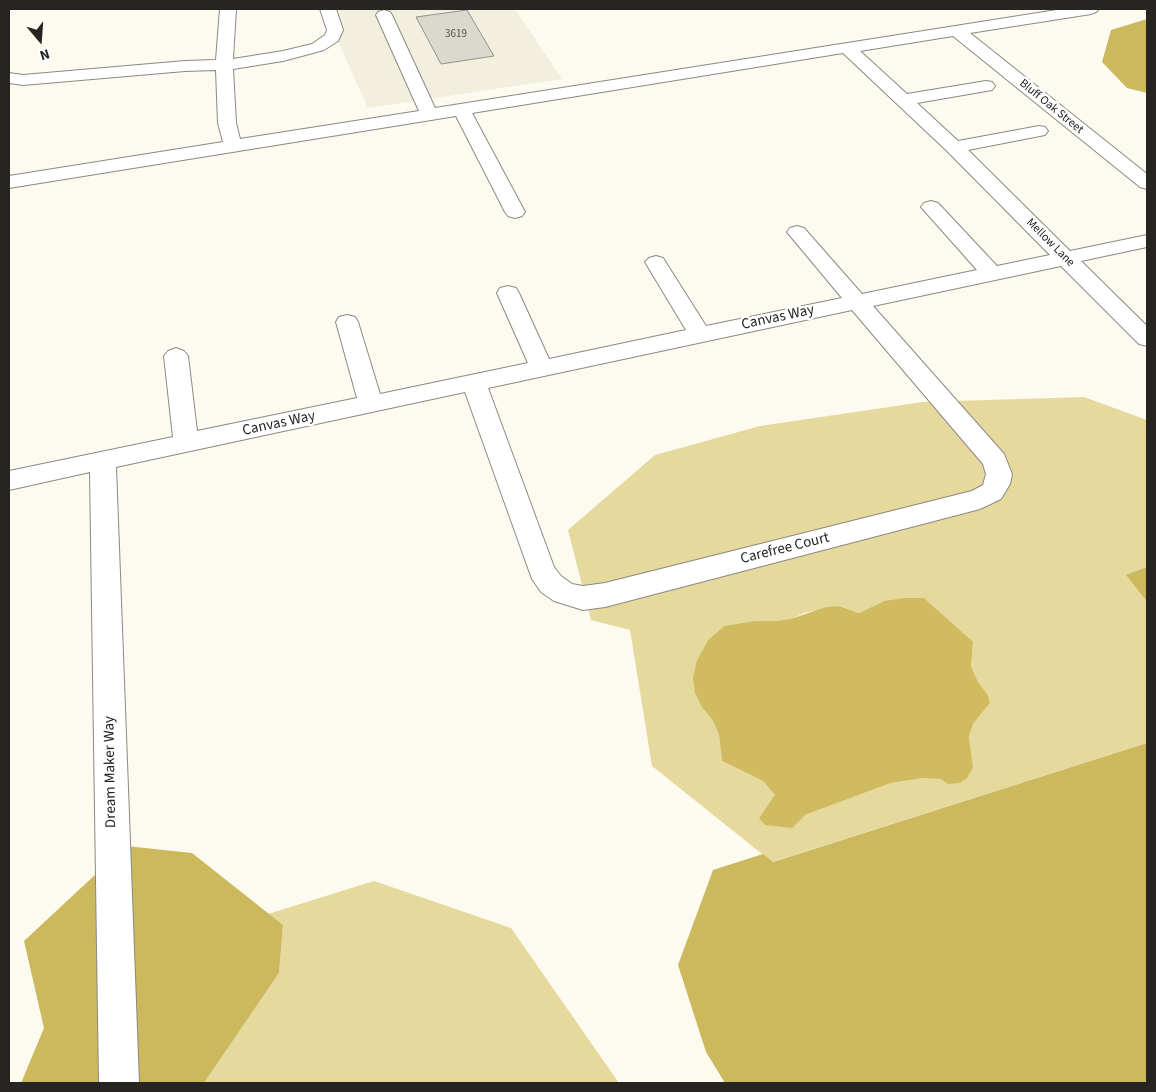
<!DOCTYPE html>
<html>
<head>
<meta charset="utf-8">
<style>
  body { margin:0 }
  #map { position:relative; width:1156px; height:1092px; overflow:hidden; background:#fdfbf0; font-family:"Source Sans 3",sans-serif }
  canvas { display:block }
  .frame { position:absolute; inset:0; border:10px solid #262522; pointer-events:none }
  .north { position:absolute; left:15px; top:15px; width:50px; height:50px; -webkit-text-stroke:4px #fff; paint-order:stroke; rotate:162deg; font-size:14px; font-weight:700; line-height:20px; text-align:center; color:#262522 }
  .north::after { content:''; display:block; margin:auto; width:18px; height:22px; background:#262522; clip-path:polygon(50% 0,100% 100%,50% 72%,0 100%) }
</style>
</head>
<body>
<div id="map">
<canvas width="1156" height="1092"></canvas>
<div class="frame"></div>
<div class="north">N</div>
</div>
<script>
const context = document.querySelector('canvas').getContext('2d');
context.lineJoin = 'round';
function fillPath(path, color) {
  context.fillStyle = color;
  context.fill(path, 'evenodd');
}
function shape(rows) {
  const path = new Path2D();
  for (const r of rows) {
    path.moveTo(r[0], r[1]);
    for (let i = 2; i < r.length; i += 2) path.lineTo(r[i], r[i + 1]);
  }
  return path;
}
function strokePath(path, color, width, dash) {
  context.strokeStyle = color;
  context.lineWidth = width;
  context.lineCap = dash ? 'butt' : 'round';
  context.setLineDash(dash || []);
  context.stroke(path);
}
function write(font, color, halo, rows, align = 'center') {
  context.font = font + ' "Source Sans 3",sans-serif';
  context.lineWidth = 5;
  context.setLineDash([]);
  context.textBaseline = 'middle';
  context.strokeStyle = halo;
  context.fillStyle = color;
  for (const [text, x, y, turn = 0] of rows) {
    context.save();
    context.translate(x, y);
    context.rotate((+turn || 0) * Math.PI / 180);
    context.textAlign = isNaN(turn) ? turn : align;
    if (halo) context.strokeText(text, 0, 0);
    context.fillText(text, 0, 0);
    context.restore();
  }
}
const built = shape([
  [329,9,515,9,562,79,368,108,339,44]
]);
const green = shape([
  [1084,397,1147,420,1147,567,1127,576,1147,602,1147,743,772,862,652,766,630,630,591,620,568,530,655,455,760,426,923,402],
  [884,601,973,642,971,666,978,682,988,695,990,703,973,724,969,737,973,767,948,784,940,779,923,778,891,783,805,815,759,818,776,796,763,781,722,761,719,735,712,719,697,660,708,640,724,626,754,621,774,621,792,619,804,613,839,606,859,613],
  [374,881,511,928,619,1083,204,1083,279,973,283,925,268,914]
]);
const forest = shape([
  [1147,19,1147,93,1127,88,1102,62,1111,30],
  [1147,567,1147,602,1126,575],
  [1147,743,1147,1083,725,1083,706,1052,678,965,713,870,763,854,773,862],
  [126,846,192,853,283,925,279,973,204,1083,21,1083,44,1028,24,941]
]);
const water = shape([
  [905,598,924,598,973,642,971,666,978,682,988,695,990,703,973,724,969,737,973,767,967,778,960,783,948,784,940,779,923,778,891,783,805,815,792,828,765,825,759,818,775,795,763,781,722,761,719,735,712,719,702,707,695,693,693,678,697,660,708,640,724,626,754,621,774,621,791,619,826,607,839,606,859,613,884,601]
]);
const building = shape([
  [467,10,494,56,441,64,416,17,467,10]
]);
const minor = shape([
  [220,9,236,9,233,59,283,51,312,44,325,35,327,30,320,9,336,9,343,30,338,41,324,50,283,61,233,69,236,123,240,139,419,111,376,15,378,12,384,10,390,12,392,15,435,108,1063,9,1099,9,1096,12,1091,14,970,33,1147,174,1147,189,1140,187,953,36,860,51,907,94,986,81,992,82,995,86,992,90,917,103,958,141,1039,126,1045,127,1048,131,1045,135,968,150,1070,251,1147,235,1147,247,1081,261,1147,326,1147,346,1139,344,1061,266,873,306,1004,454,1012,474,1010,484,1001,499,980,509,605,607,583,610,554,601,541,592,532,579,465,392,116,467,139,1083,99,1083,90,472,9,490,9,471,173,437,164,356,168,351,176,348,184,351,188,356,197,431,357,398,336,322,339,317,347,315,355,317,358,322,380,394,528,363,497,293,500,288,508,286,516,288,519,293,549,359,686,330,645,262,649,258,656,256,663,258,706,326,842,298,787,232,790,228,797,226,804,228,862,294,977,270,921,207,924,203,931,201,938,203,997,266,1050,255,947,151,843,53,472,113,525,212,522,216,515,218,508,216,505,212,456,116,9,188,9,176,223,142,218,123,216,70,185,71,23,85,9,83,9,73,23,75,185,61,216,60,220,9],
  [852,310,983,464,986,474,983,485,972,491,605,583,583,586,572,584,561,576,554,567,488,388,852,310]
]);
const farNumbernames = [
  ["3619",456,35]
];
const farStreetnames = [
  ["Bluff Oak Street",1051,107,39],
  ["Mellow Lane",1050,243,45]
];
const streetNames = [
  ["Canvas Way",778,318,-12],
  ["Canvas Way",279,424,-12],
  ["Carefree Court",785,549,-14],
  ["Dream Maker Way",111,772,-91]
];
fillPath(built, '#f3efde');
fillPath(green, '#e6d99e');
fillPath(forest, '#ccb85d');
fillPath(water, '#d0bb61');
fillPath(building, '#dbd9cf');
strokePath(building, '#949289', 1);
strokePath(minor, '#8b8980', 2);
fillPath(minor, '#fff');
write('11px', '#53524d', null, farNumbernames);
write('12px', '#262522', '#fff', farStreetnames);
write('15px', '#262522', '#fff', streetNames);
</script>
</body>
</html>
